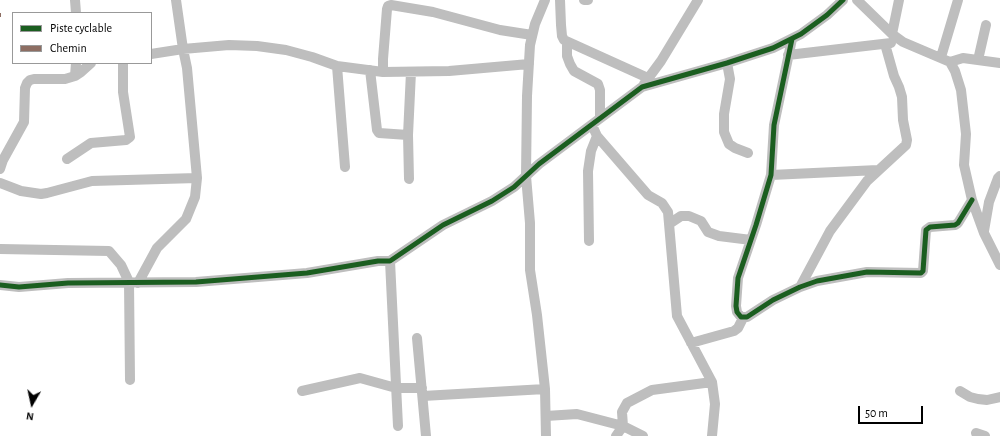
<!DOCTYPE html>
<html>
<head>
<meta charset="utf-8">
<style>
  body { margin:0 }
  #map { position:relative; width:1000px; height:436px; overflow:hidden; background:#fff; font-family:"Alegreya Sans",sans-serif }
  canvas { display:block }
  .legend { position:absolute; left:12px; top:12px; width:140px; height:52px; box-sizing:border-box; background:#fff; border:1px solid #999; margin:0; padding:5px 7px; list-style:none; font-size:12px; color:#000 }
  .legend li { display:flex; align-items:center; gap:8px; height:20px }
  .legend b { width:20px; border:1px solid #999 }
  .north { position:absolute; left:12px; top:384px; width:40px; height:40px; -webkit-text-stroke:3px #fff; paint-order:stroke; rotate:189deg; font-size:11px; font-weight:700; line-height:16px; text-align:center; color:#000 }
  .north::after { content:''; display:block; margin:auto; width:14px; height:18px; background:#000; clip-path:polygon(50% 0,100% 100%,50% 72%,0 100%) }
  .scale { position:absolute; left:858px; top:406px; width:65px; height:18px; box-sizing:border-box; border:2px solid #000; border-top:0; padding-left:5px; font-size:12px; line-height:14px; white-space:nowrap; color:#000; -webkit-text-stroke:3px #fff; paint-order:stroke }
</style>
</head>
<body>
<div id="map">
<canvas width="1000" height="436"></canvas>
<ul class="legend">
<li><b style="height:5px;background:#1b5e20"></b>Piste cyclable</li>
<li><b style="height:5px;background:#8d6e63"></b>Chemin</li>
</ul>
<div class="north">N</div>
<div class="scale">50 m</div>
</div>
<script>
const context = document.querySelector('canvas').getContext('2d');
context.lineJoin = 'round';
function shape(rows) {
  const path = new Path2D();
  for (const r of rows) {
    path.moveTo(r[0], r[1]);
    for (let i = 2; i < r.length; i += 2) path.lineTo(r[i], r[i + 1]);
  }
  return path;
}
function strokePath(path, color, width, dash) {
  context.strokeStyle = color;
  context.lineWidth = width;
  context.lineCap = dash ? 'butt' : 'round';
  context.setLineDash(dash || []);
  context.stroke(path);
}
const minor = shape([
  [75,0,76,13],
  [545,0,535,24,530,45,527,96,526,176,530,223,530,270,537,315,545,389,546,436],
  [560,0,561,25,562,36,564,40,648,78],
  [584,0,588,0],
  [857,0,892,34,903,42,950,62,955,71,961,90,966,134,964,165,972,200,984,233,1000,265],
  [892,34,899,0],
  [792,39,774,125,771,175,756,225,738,278,736,306,737,312,741,317,747,317,773,300,800,287,817,281,867,272,921,273,923,271,926,230,930,227,955,225,958,223,972,200],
  [567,42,567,56,570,64,574,71,598,84,600,90,600,118],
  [151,54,183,49,229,45,257,46,286,50,312,57,337,66,383,72,449,71,529,64],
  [788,55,891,43],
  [941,57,958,0],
  [978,60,986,25],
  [950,62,963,58,1000,63],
  [727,63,730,79,724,114,724,132,729,144,735,148,748,153],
  [337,66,345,167],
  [370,70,377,130,379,133,408,135],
  [383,72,383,59,387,9,388,6,391,5,433,12,500,30,532,35],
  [75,76,76,63],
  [644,84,661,61,698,0],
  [592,125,597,136,648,195,662,203,668,212,677,316,712,382,715,404,712,436],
  [67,159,91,143,126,140,130,137,123,92,123,63],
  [0,169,3,160,24,122,25,88,27,83,30,80,34,79,65,79,75,76,81,72,91,63],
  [771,175,878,170],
  [409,179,408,135,411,72],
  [0,183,21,191,41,194,47,193,92,181,197,178],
  [669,224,681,216,689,216,701,221,708,232,719,236,751,240],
  [984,231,989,202,998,178,1000,176],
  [589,241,588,171,591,151,597,136],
  [0,249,109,251,121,265,129,282,130,380],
  [390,261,398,426],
  [138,283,157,248,186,219,195,197,197,178,187,68,183,49,176,0],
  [0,285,19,287,68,283,196,282,307,273,378,261,390,261,443,225,492,201,514,187,539,164,642,87,727,63,773,48,801,34,827,15,843,0],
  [800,287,830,231,867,181,906,145,907,140,903,120,902,97,899,87,894,76,885,44],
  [417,338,426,436],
  [691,343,734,331,738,328,743,318],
  [302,391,360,378,396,388,422,388],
  [960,391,970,397,978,399,987,400,1000,397],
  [423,396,545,389],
  [546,416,577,414,623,426,643,436],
  [976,433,985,436],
  [616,436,623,426,622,412,627,403,652,390,712,382]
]);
const quiet = shape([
  [0,15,1,15]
]);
const cycleway = shape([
  [792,39,774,125,771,175,756,225,738,278,736,306,737,312,741,317,747,317,773,300,800,287,817,281,867,272,921,273,923,271,926,230,930,227,955,225,958,223,972,200],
  [0,285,19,287,68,283,196,282,307,273,378,261,390,261,443,225,492,201,514,187,539,164,642,87,727,63,773,48,801,34,827,15,843,0]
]);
strokePath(minor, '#bebebe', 10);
strokePath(quiet, '#8d6e63', 4, [8, 4]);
strokePath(cycleway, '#1b5e20', 5);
</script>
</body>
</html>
